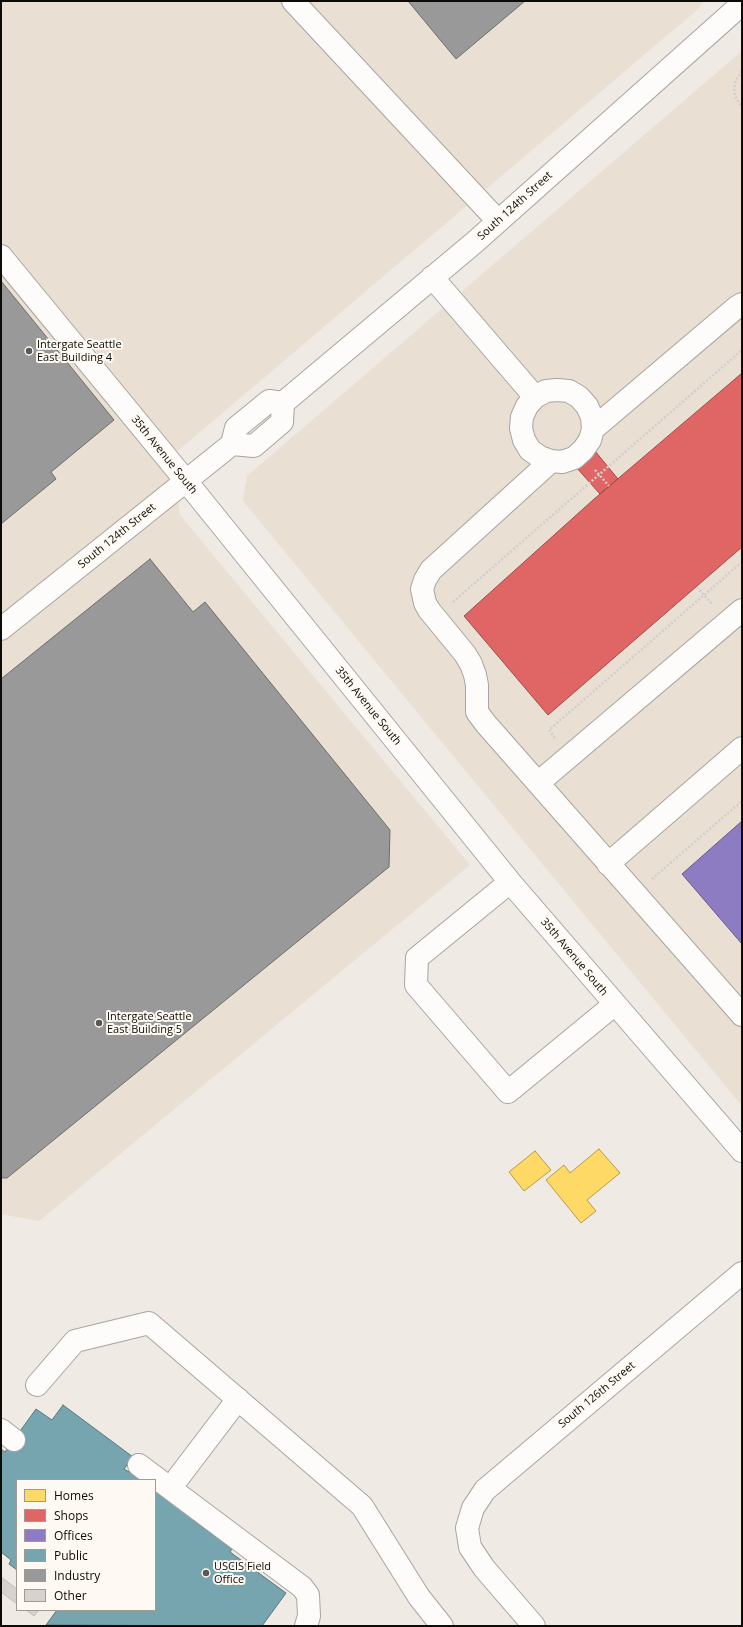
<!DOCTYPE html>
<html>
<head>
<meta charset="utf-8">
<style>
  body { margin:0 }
  #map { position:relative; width:743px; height:1627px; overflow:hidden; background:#efeae4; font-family:"Open Sans",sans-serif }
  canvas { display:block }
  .frame { position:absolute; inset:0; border:2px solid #0d0b07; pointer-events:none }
  .legend { position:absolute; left:16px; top:1479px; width:140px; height:132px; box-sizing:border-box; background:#fef9f2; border:1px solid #9e9a94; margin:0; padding:5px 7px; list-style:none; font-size:12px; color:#0d0b07 }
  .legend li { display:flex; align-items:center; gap:8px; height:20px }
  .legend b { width:20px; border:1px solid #9e9a94 }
</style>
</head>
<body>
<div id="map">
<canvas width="743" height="1627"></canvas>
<div class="frame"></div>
<ul class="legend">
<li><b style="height:11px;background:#ffd966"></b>Homes</li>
<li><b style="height:11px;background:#e06666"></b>Shops</li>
<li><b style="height:11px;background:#8e7cc3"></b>Offices</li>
<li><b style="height:11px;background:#76a5af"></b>Public</li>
<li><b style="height:11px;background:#999"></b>Industry</li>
<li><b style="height:11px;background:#d7d2ce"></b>Other</li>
</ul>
</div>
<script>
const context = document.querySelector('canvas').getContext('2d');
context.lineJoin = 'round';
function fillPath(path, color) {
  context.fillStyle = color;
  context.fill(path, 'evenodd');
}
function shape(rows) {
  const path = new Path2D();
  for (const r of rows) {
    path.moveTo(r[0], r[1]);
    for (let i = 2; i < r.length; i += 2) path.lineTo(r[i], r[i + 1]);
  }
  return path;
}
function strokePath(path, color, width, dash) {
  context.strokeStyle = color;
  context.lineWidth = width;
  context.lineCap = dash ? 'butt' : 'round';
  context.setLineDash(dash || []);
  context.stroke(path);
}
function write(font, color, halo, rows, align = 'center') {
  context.font = font + ' "Open Sans",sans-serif';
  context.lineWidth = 4;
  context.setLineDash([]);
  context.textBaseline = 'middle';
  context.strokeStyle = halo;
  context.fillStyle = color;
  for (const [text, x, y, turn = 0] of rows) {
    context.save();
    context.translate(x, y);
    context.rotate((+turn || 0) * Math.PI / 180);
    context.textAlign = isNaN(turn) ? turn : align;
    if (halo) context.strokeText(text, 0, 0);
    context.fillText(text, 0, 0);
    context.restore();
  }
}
const built = shape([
  [1,1,704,1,697,10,173,455,180,515,470,865,39,1221,1,1214],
  [742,51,742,1106,243,501,247,476]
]);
const homes = shape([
  [599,1149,620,1173,587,1200,596,1211,581,1223,546,1180,564,1165,570,1173,599,1149],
  [535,1151,551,1170,524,1191,509,1172,535,1151]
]);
const shops = shape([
  [742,373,742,547,548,715,464,616,593,500,742,373],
  [595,451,618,479,600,494,576,467,595,451]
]);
const offices = shape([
  [742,821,742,944,682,874,742,821]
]);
const public = shape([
  [63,1405,133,1457,124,1469,143,1480,17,1480,17,1570,9,1564,11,1560,1,1552,1,1449,5,1452,36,1409,52,1420,63,1405],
  [155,1489,194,1518,193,1520,232,1549,230,1552,286,1593,262,1626,46,1625,57,1610,155,1610,155,1489]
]);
const industry = shape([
  [408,1,525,1,456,59,408,1],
  [1,281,114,420,51,472,56,479,1,524,1,281],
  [150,559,193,612,205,602,390,830,389,867,7,1178,1,1178,1,679,150,559]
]);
const building = shape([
  [1,1577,17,1589,17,1604,1,1592,1,1577],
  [26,1610,39,1610,34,1616,26,1610]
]);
const path = shape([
  [742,71,736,80,734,88,735,96,742,108],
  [595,470,609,486],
  [697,587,712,604],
  [453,602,742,350],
  [555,738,549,730,742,562],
  [652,879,742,801]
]);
const minor = shape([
  [293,1,498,221],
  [1,256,186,481,510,882,742,1151],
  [432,277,535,397,546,391,557,390,569,391,579,397,587,406,592,417,593,429,590,440,583,450,574,458,562,462,551,461,540,457,530,450,524,440,521,428,522,417,527,406,535,397],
  [593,429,737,307,742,304],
  [232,444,254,446,282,422,283,403],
  [551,461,431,570,425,580,422,589,425,603,429,610,465,654,471,664,475,675,477,685,477,712,486,724,742,1015],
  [1,629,232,444,236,428,269,401,283,403,475,242,742,4],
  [538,783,742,610],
  [608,864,742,748],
  [510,882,417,958,416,985,508,1092,615,1004],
  [37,1385,75,1341,149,1323,362,1506,419,1597,442,1626],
  [1,1430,14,1440],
  [139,1465,302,1587,308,1595,309,1616,306,1626],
  [178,1478,238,1399],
  [534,1626,484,1568,470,1547,467,1528,473,1508,485,1490,742,1273]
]);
const markers = [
  [29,351,4,"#5c5954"],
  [99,1023,4,"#5c5954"],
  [206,1573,4,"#5c5954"]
];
const streetNames = [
  ["South 124th Street",515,206,-42],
  ["35th Avenue South",164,455,51],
  ["South 124th Street",117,536,-39],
  ["35th Avenue South",368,706,51],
  ["35th Avenue South",574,957,50],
  ["South 126th Street",597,1395,-40]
];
const poiNames = [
  ["Intergate Seattle",37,345],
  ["East Building 4",37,358],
  ["Intergate Seattle",107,1017],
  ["East Building 5",107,1030],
  ["USCIS Field",214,1567],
  ["Office",214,1580]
];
fillPath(built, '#e9dfd3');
fillPath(homes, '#ffd966');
strokePath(homes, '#b69b4a', 1);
fillPath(shops, '#e06666');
strokePath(shops, '#a14b4a', 1);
fillPath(offices, '#8e7cc3');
strokePath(offices, '#675a8b', 1);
fillPath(public, '#76a5af');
strokePath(public, '#56777d', 1);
fillPath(industry, '#999');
strokePath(industry, '#6f6e6d', 1);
fillPath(building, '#d7d2ce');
strokePath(building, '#c2bdb9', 1);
strokePath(minor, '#a8a49f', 24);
strokePath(path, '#d0cfcd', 2.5, [2, 2]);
strokePath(minor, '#fdfcfb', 22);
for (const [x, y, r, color] of markers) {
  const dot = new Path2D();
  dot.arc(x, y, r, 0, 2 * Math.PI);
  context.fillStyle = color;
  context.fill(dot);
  strokePath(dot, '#fef9f2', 1.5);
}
write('11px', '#0d0b07', '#fef9f2', streetNames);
write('11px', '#0d0b07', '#fef9f2', poiNames, 'left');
</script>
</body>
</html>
